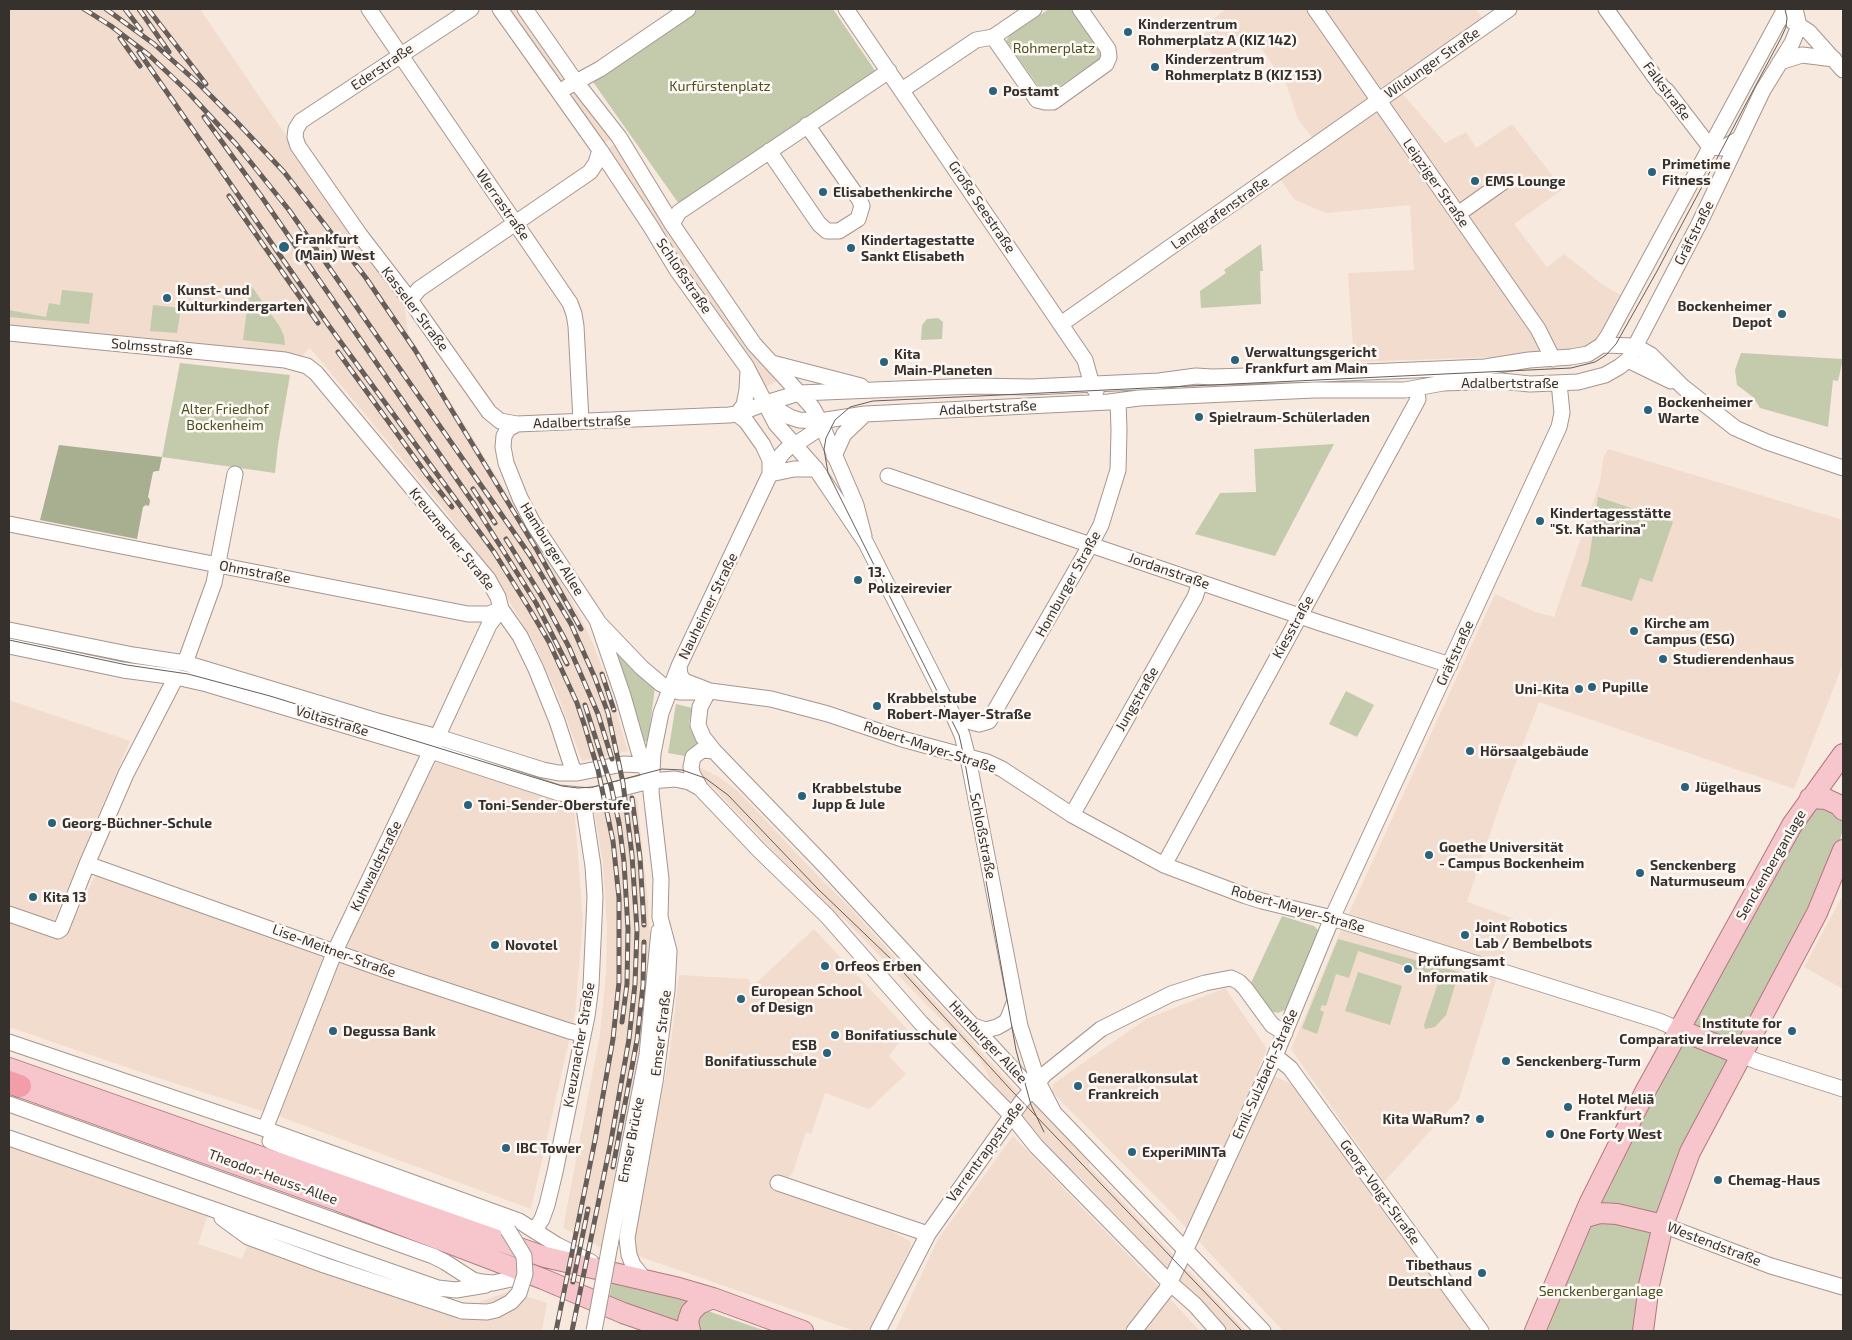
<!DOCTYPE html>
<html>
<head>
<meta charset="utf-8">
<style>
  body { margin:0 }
  #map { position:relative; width:1852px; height:1340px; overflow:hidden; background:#f8e9df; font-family:"Exo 2",sans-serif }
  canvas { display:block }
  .frame { position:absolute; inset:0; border:10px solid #37312d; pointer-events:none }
</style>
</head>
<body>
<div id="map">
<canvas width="1852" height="1340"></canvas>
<div class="frame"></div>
</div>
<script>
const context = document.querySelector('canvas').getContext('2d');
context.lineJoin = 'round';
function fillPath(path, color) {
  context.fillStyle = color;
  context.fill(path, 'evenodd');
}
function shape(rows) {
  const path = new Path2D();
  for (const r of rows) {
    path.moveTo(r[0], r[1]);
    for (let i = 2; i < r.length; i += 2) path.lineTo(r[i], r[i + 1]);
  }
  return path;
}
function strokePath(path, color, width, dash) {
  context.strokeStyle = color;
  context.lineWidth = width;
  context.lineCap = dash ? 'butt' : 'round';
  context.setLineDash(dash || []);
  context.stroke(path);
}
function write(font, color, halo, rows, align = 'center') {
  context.font = font + ' "Exo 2",sans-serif';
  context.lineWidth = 5;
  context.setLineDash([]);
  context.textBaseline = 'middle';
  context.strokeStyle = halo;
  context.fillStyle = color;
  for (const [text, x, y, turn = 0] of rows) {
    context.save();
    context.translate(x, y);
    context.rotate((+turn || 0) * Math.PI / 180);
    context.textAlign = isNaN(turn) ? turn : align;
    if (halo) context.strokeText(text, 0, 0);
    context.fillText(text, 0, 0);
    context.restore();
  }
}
const built = shape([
  [9,9,200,9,310,171,404,302,408,333,565,587,591,639,607,681,628,751,582,761,557,693,532,639,506,596,447,513,310,348,296,362,9,333],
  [509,9,521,9,571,80,562,84],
  [1226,9,1476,9,1483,19,1401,92,1445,143,1466,132,1476,148,1512,124,1563,189,1514,224,1547,267,1564,254,1603,285,1624,297,1601,341,1584,351,1522,356,1354,362,1348,273,1414,270,1410,205,1326,213,1295,200,1277,175,1318,145,1298,119,1287,86,1255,39,1218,64,1202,39,1211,21],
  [577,88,613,138,604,143,573,100,572,97],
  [618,142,781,379,766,387,678,262,608,149],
  [1608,449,1843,520,1843,664,1794,789,1539,702,1499,807,1467,902,1515,919,1459,1099,1384,1182,1291,1049,1337,939,1495,594,1535,612,1554,617,1600,482,1603,459],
  [9,700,130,741,54,920,71,925,95,876,333,952,438,759,574,805,583,921,575,1014,531,1209,281,1117,152,1076,9,1027],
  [697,766,717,776,738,791,819,877,850,908,1027,1102,1037,1105,1089,1158,1089,1166,1246,1331,1228,1331,1076,1173,1069,1170,991,1081,980,1060,844,919,831,912,714,788,703,781],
  [637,798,648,902,650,940,648,984,644,1027,632,1099,602,1248,563,1228,600,1034,606,974,607,927,603,864,594,811],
  [1843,895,1843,989,1804,967],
  [814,929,908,1030,889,1056,906,1074,869,1109,825,1093,811,1134,806,1132,793,1172,780,1192,891,1231,910,1241,911,1246,869,1331,855,1331,632,1254,670,1051,679,975,748,979,753,986],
  [1225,988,1267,1049,1258,1069,1294,1085,1474,1331,1283,1331,1175,1216,1052,1092,1053,1084,1146,1019],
  [1013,1136,1159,1287,1200,1331,895,1331,938,1239],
  [9,1144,208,1214,198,1244,242,1259,254,1229,442,1297,442,1296,478,1308,480,1308,479,1302,510,1291,547,1303,542,1331,9,1331]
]);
const green = shape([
  [699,9,833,9,876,72,679,204,593,82],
  [1049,9,1072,9,1098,48,1101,56,1099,59,1051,92,1041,90,1006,41,1010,35],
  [1261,244,1263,271,1260,271,1261,304,1201,308,1200,291,1226,273,1224,270],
  [243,286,252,287,280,327,284,336,285,345,243,340,249,293],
  [62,290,93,293,89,324,9,317,9,310,46,317,49,303,60,305],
  [153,305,181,308,177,333,150,331],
  [938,318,943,322,942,339,921,340,922,325,927,319],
  [1741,353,1843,359,1838,381,1833,380,1828,427,1760,408,1753,397,1737,385,1735,370],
  [180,363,290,375,278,445,275,473,162,457],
  [1334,444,1275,556,1195,534,1220,493,1256,492,1254,449],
  [1598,497,1673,522,1652,582,1640,578,1632,601,1581,586,1589,560],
  [612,644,655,687,648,741,644,742],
  [1346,691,1374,705,1357,737,1329,724],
  [676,704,692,708,689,723,691,731,701,746,694,748,685,756,668,753],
  [1814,805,1842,816,1843,829,1840,840,1784,960,1740,1043,1694,1025,1693,1023],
  [1282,916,1314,926,1318,930,1319,937,1289,1008,1278,1013,1270,1011,1251,983],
  [1338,939,1459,972,1446,1015,1435,1027,1425,1029,1424,1025,1440,977,1358,951,1349,978,1336,974,1326,1006,1322,1005,1320,1010,1324,1012,1317,1034,1302,1028],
  [1358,972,1402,986,1390,1025,1345,1011],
  [1682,1042,1727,1058,1728,1061,1659,1215,1598,1204],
  [1606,1221,1653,1232,1636,1331,1544,1331,1585,1232,1591,1226],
  [612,1283,646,1290,695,1302,682,1324,609,1299],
  [708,1311,766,1331,702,1331,698,1328,698,1317,701,1313]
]);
const forest = shape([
  [59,445,162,457,159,471,156,471,153,472,148,497,150,500,149,506,146,505,143,507,137,539,40,520]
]);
const minor = shape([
  [369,9,570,303,574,314,576,326,581,421],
  [471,9,301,121,296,129,295,137,298,146,360,235,410,300,489,412,500,421,517,424,729,415,737,414,766,403,799,393,975,386,1031,387,1159,381,1196,376,1212,377,1319,374,1485,367,1529,360,1571,357,1588,354,1602,345,1608,336,1785,9],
  [500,9,600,150,651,227,677,270,746,366,776,424,816,469,866,543,954,717,962,735,968,758,1020,1026,1038,1082,1053,1111],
  [525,9,576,82,619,137,672,224,754,344,812,407,820,421,856,505,864,536],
  [846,9,1085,360,1092,385,1096,391],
  [1315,9,1538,329,1553,359],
  [1606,9,1662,87,1667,91,1710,147,1723,148,1739,139],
  [1792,21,1809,32,1843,70],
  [993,37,1037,100,1045,102,1053,102,1106,64,1109,57,1108,49,1080,9],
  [1780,62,1802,55,1834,59],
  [567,87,600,69,688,9],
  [902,90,976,40,993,37,1034,9],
  [769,151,819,224,827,231,839,231,858,219,862,206,859,199,807,125],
  [1458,214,1503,182],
  [672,224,679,212,889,71],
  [410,300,419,289,590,172,596,163,600,150],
  [1061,324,1509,9],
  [9,333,285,360,307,366,316,373,488,579,498,597,501,609,520,636,536,669,557,721,572,767,577,773],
  [1602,345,1635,346,1651,355,1683,387,1735,428,1767,442,1843,468],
  [1628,360,1671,381],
  [772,363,861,386],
  [766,403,790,417,799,420,820,421,865,414,1109,402,1139,398,1314,390,1405,390,1443,383,1501,381,1530,384,1578,382,1605,375,1619,367,1628,360,1699,224,1763,90,1792,43,1799,26,1795,9],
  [737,414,746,421,763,445,770,460,770,474,794,469,816,469],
  [737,414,744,405,747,390,748,371],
  [517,424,508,429,504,436,503,447,506,463,520,498,533,523,597,620,623,696,639,752,647,772],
  [834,456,844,434,865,414],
  [888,476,1320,623,1450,665],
  [9,524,468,614,489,614,501,609],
  [599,623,642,668,661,684,679,692,701,692],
  [9,630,133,655,185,663,377,721,438,737,543,770,559,773,577,773,623,764,643,765],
  [9,646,123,670,176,677,207,684,431,751,559,793,590,796,650,781,675,779,689,782,700,788],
  [185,663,214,583,235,474],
  [679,666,680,675,684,681,710,691,771,699,828,714,902,739,987,762,1002,769,1072,815,1164,865,1246,896,1262,901,1332,918,1659,1021,1680,1030],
  [708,692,700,707,698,725,703,737,714,751,825,866,1033,1091,1263,1331],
  [954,717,979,724,989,721,1091,544,1101,525,1118,470,1119,430,1118,401],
  [714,751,702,750,693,757,691,767,692,773,700,788,759,850,827,916,921,1023,1012,1116,1036,1146,1170,1283,1195,1305,1218,1331],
  [1072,815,1195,597,1200,582],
  [87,864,388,971,569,1031,582,1034],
  [1164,865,1416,403,1418,399,1416,389],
  [9,914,58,931,61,929,87,864,126,774,176,677],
  [973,1026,986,1030,997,1027,1006,1022,1009,1016,1015,1001],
  [9,1042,265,1129,519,1221,557,1245,591,1262],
  [1742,1055,1756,1061,1843,1089],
  [1275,1056,1290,1068,1481,1331],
  [9,1104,433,1256,445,1262,473,1280,482,1282,493,1283,516,1278,533,1277],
  [265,1129,335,951,428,757,489,625,501,609],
  [9,1138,438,1288,456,1290,486,1285],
  [270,1141,329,1165,508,1230],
  [778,1183,928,1234],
  [222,1218,248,1237,324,1265,462,1311],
  [1663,1225,1771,1266,1843,1287],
  [535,1230,542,1219,547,1205,555,1172,587,1016,591,986,595,897,593,866,584,807,581,796],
  [610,1245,647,1055,659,931],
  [645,1280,633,1265,629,1255,627,1238,655,1082,667,990,669,951,660,917,661,879,651,792,653,753,661,713,679,666,770,474,781,455,793,443,799,442,817,430,820,421],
  [878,1331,928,1234,1022,1101,1045,1074,1101,1029,1171,994,1205,983,1231,978,1239,982,1245,988,1272,1025,1285,1033],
  [1134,1331,1166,1290,1192,1236,1275,1056,1332,918,1559,427,1562,413,1559,383]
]);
const major = shape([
  [1810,798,1826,799,1839,805,1843,810],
  [1680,1030,1742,1055],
  [9,1068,545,1257,679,1288,713,1298,803,1331],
  [12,1084,336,1200,543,1279,623,1313,675,1331],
  [1583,1218,1600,1213,1617,1214,1663,1225],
  [690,1331,688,1321,691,1312,699,1304,713,1298],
  [1535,1331,1589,1204,1646,1090,1792,825,1843,754],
  [1643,1331,1649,1285,1663,1225,1690,1152,1817,913,1843,850]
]);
const highway = shape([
  [9,1082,20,1086]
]);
const tram = shape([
  [9,640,127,665,188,674,270,696,562,786,578,788,593,787,662,769,682,770,705,778,728,795,818,889,893,961,1011,1090,1242,1331],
  [1044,1132,1031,1105,1016,1050,964,757,959,735,828,473,824,449,826,438,835,420,850,407,873,401,1571,368,1595,362,1606,355,1616,344,1656,273,1781,38,1786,27,1787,18,1785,9]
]);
const rail = shape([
  [84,9,111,26,149,55,187,91,236,144,289,210,529,554,571,624,595,678,608,713,623,783,632,855,637,930,635,984,629,1039,611,1141,572,1331],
  [106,9,154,44,198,83,233,118,284,172,305,199,366,278,415,350,537,550,581,629],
  [125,9,141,30],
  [139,9,169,52],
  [148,9,206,84],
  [120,38,140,66],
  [139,52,329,326,494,552,529,608,549,642,577,703,585,727,598,770,613,841,619,898,619,982,613,1039,595,1140,556,1331],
  [204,117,261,196,474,504,536,603,567,664],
  [229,196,318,323],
  [338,352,427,475,452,507],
  [473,489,495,523],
  [506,539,542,597,569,647,598,714,612,759],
  [602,674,614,710],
  [585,705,611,786,619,823,624,862,628,929,627,984,622,1022],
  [632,798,640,858,644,925],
  [613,1167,637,1040,643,985,644,942],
  [573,1282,588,1209]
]);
const minorBridge = shape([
  [462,1311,487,1312,496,1310,511,1302,519,1293,525,1274,524,1256,508,1230],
  [594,1331,610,1245]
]);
const markers = [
  [1128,32,5,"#28627b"],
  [1155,67,5,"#28627b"],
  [993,91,5,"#28627b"],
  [1652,172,5,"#28627b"],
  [1475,181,5,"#28627b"],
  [823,192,5,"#28627b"],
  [284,247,6,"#28627b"],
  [851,248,5,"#28627b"],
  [167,298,5,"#28627b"],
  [1782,314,5,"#28627b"],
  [1235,360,5,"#28627b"],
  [884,362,5,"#28627b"],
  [1648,410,5,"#28627b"],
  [1199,417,5,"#28627b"],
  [1540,521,5,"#28627b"],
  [858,580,5,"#28627b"],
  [1634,631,5,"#28627b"],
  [1663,659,5,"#28627b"],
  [1592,687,5,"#28627b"],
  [1579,689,5,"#28627b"],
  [877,706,5,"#28627b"],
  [1470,751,5,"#28627b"],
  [1685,787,5,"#28627b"],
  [802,796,5,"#28627b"],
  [468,805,5,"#28627b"],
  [52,823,5,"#28627b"],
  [1429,855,5,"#28627b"],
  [1640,873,5,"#28627b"],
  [33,897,5,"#28627b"],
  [1465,935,5,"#28627b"],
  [495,945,5,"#28627b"],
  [825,966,5,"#28627b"],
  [1408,969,5,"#28627b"],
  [741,999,5,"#28627b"],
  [333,1031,5,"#28627b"],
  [1792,1031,5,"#28627b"],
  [835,1035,5,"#28627b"],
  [827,1053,5,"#28627b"],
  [1506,1061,5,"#28627b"],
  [1078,1086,5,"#28627b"],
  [1568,1107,5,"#28627b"],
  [1480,1119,5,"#28627b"],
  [1550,1134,5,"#28627b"],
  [506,1148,5,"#28627b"],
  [1132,1152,5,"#28627b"],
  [1718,1180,5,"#28627b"],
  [1482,1273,5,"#28627b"]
];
const poiNames = [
  ["Kinderzentrum",1138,24],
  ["Rohmerplatz A (KIZ 142)",1138,40],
  ["Kinderzentrum",1165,59],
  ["Rohmerplatz B (KIZ 153)",1165,75],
  ["Postamt",1003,91],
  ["Primetime",1662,164],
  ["Fitness",1662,180],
  ["EMS Lounge",1485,181],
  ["Elisabethenkirche",833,192],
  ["Frankfurt",295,239],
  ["(Main) West",295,255],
  ["Kindertagestatte",861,240],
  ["Sankt Elisabeth",861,256],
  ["Kunst- und",177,290],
  ["Kulturkindergarten",177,306],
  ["Bockenheimer",1772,306,"right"],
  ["Depot",1772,322,"right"],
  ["Verwaltungsgericht",1245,352],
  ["Frankfurt am Main",1245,368],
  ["Kita",894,354],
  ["Main-Planeten",894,370],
  ["Bockenheimer",1658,402],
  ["Warte",1658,418],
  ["Spielraum-Schülerladen",1209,417],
  ["Kindertagesstätte",1550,513],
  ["\"St. Katharina\"",1550,529],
  ["13.",868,572],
  ["Polizeirevier",868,588],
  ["Kirche am",1644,623],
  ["Campus (ESG)",1644,639],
  ["Studierendenhaus",1673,659],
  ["Pupille",1602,687],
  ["Uni-Kita",1569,689,"right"],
  ["Krabbelstube",887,698],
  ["Robert-Mayer-Straße",887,714],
  ["Hörsaalgebäude",1480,751],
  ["Jügelhaus",1695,787],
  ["Krabbelstube",812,788],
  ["Jupp & Jule",812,804],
  ["Toni-Sender-Oberstufe",478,805],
  ["Georg-Büchner-Schule",62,823],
  ["Goethe Universität",1439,847],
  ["- Campus Bockenheim",1439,863],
  ["Senckenberg",1650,865],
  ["Naturmuseum",1650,881],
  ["Kita 13",43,897],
  ["Joint Robotics",1475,927],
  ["Lab / Bembelbots",1475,943],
  ["Novotel",505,945],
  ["Prüfungsamt",1418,961],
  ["Informatik",1418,977],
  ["Orfeos Erben",835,966],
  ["European School",751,991],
  ["of Design",751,1007],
  ["Institute for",1782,1023,"right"],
  ["Comparative Irrelevance",1782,1039,"right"],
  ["Degussa Bank",343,1031],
  ["Bonifatiusschule",845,1035],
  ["ESB",817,1045,"right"],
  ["Bonifatiusschule",817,1061,"right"],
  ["Senckenberg-Turm",1516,1061],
  ["Generalkonsulat",1088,1078],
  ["Frankreich",1088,1094],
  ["Hotel Meliã",1578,1099],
  ["Frankfurt",1578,1115],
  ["Kita WaRum?",1470,1119,"right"],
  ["One Forty West",1560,1134],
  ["IBC Tower",516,1148],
  ["ExperiMINTa",1142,1152],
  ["Chemag-Haus",1728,1180],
  ["Tibethaus",1472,1265,"right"],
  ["Deutschland",1472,1281,"right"]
];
const parkNames = [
  ["Rohmerplatz",1054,48],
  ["Kurfürstenplatz",720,86],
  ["Alter Friedhof",225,409],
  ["Bockenheim",225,425],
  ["Senckenberganlage",1601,1291]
];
const streetNames = [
  ["Wildunger Straße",1432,63,-35],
  ["Ederstraße",382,67,-34],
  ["Falkstraße",1667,91,53],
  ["Leipziger Straße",1436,183,55],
  ["Werrastraße",503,205,55],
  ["Große Seestraße",982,207,56],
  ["Landgrafenstraße",1220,213,-35],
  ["Gräfstraße",1694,233,-63],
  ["Schloßstraße",684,276,56],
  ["Kasseler Straße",415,309,53],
  ["Solmsstraße",152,347,5],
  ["Adalbertstraße",1510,383],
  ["Adalbertstraße",988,408,-3],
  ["Adalbertstraße",582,422,-2],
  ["Kreuznacher Straße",452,539,51],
  ["Hamburger Allee",552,549,58],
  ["Jordanstraße",1169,571,19],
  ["Ohmstraße",255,572,11],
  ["Homburger Straße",1068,584,-61],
  ["Nauheimer Straße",708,606,-64],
  ["Kiesstraße",1293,627,-61],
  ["Gräfstraße",1455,653,-65],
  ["Jungstraße",1137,699,-60],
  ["Voltastraße",332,721,17],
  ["Robert-Mayer-Straße",930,747,18],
  ["Schloßstraße",983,836,79],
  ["Senckenberganlage",1771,865,-60],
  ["Kuhwaldstraße",376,866,-64],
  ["Robert-Mayer-Straße",1298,909,16],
  ["Lise-Meitner-Straße",334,951,20],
  ["Emser Straße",661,1033,-83],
  ["Hamburger Allee",988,1042,47],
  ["Kreuznacher Straße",579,1045,-80],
  ["Emil-Sulzbach-Straße",1265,1074,-66],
  ["Emser Brücke",631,1140,-79],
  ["Varrentrappstraße",985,1152,-54],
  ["Theodor-Heuss-Allee",273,1177,20],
  ["Georg-Voigt-Straße",1380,1192,54],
  ["Westendstraße",1714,1244,21]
];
fillPath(built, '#f2dcce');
fillPath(green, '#c4caac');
fillPath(forest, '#a8ae90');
strokePath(minor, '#a5968e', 17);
strokePath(major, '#b1787e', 22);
strokePath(highway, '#b1787e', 24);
strokePath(minor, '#fff', 15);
strokePath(major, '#f7c5cc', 20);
strokePath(highway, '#f29eaa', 22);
strokePath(tram, '#675e59', 1);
strokePath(rail, '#675e59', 5);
strokePath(rail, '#fef8f4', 3, [9]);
strokePath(minorBridge, '#a5968e', 17, []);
strokePath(minorBridge, '#fff', 15);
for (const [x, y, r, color] of markers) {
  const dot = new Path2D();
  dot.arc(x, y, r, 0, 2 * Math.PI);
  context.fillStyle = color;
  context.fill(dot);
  strokePath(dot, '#fef8f4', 2);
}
write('bold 14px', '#37312d', '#fef8f4', poiNames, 'left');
write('14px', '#4a511f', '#fef8f4', parkNames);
write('14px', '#37312d', '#fef8f4', streetNames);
</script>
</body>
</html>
